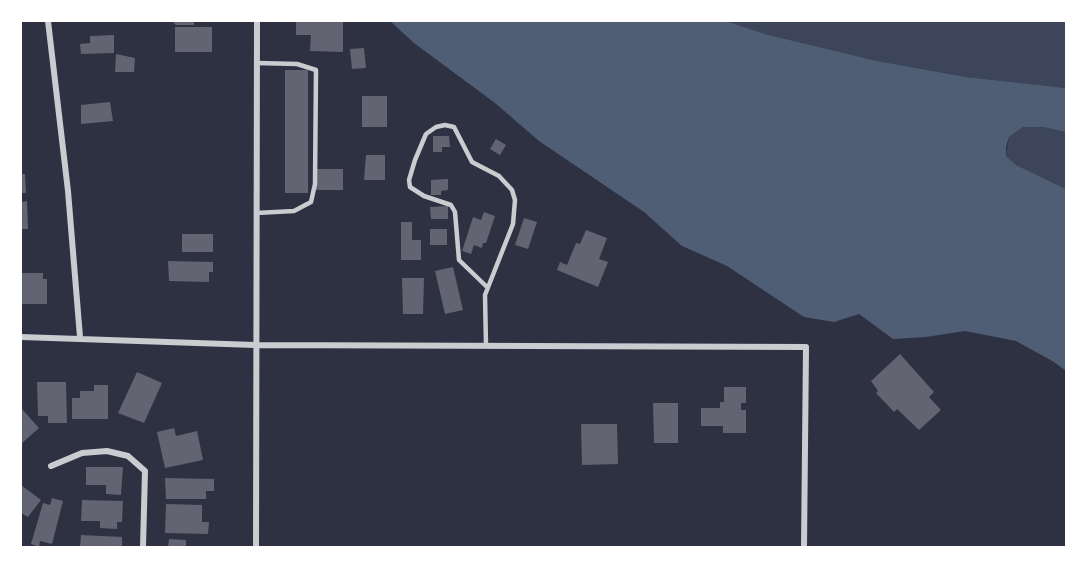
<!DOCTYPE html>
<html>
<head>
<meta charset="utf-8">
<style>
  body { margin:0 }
  #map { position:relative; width:1087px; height:568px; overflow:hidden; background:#2d3142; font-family:Cabin,sans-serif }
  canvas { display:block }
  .frame { position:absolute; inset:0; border:22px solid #fff; pointer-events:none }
</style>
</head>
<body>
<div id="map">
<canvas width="1087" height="568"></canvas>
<div class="frame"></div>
</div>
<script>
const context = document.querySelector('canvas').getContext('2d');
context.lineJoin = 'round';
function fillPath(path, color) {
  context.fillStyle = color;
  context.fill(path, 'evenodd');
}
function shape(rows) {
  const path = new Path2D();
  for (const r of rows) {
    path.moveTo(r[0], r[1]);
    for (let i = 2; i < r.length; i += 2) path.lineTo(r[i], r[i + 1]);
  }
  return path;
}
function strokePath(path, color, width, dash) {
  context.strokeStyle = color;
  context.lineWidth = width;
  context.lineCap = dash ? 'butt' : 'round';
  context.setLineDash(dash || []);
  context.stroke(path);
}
const green = shape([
  [726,21,1066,21,1066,88,966,77,877,61,765,34],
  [1023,127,1043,127,1066,132,1066,189,1016,165,1006,156,1009,137]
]);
const water = shape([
  [390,21,726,21,765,34,877,61,966,77,1066,88,1066,132,1043,127,1023,127,1009,137,1006,147,1006,156,1016,165,1066,189,1066,371,1054,362,1016,341,965,331,926,337,893,339,859,314,834,322,804,317,727,266,682,246,644,212,539,141,495,103,414,43]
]);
const building = shape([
  [172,21,194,21,194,25,176,25],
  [296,21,343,21,343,52,310,51,311,35,296,35],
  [175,27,212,27,212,52,175,52],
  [114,35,114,53,81,54,80,44,90,43,90,36],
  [364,48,366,68,352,69,350,49],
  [116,54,135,58,134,72,115,72],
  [285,70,308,70,308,193,285,193],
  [362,96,387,96,387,127,362,127],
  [110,102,113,121,81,124,81,105],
  [433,136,449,136,450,147,442,147,442,152,433,152],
  [496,139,506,145,500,155,490,149],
  [366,155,385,155,385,180,364,180],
  [316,169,343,169,343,190,316,190],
  [21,174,25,174,26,193,21,193],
  [448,179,448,190,441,191,441,195,431,195,431,180],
  [27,201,28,229,21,229,21,202],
  [448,206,448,219,431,219,430,207],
  [484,212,495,216,486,243,483,243,482,248,474,245,471,254,462,251,473,217,481,220],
  [524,218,537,222,528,249,515,245],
  [401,222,412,222,412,240,421,240,421,260,401,260],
  [430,229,447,229,447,245,430,245],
  [586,230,607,238,599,259,608,262,598,287,557,270,560,262,567,265,576,243,580,244],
  [182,234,213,234,213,252,182,252],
  [168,261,213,262,213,272,209,272,209,282,169,281],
  [453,267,463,310,445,314,435,271],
  [21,273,43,273,43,279,47,279,47,304,21,304],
  [402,278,424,278,423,314,403,314],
  [900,354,934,392,929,397,941,410,919,430,897,409,894,412,876,393,878,391,871,381],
  [137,372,162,383,144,423,118,413],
  [37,382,66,382,67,423,48,423,48,416,38,416],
  [94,385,108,385,108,419,72,419,72,398,80,398,80,391,94,391],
  [724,387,746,387,746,403,741,403,741,410,746,410,746,433,723,433,723,426,701,426,701,408,720,408,720,402,724,402],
  [653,403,678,403,678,443,654,443],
  [21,408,39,428,21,444],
  [581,424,617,424,618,464,582,465],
  [174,428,176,436,197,431,203,460,165,468,157,432],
  [86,467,123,467,121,495,106,494,106,485,86,485],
  [165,478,214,479,214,491,206,491,206,499,166,499],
  [21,485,41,500,28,517,21,513],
  [52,498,63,501,52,544,40,541,39,547,31,544,43,503,50,505],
  [82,500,123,501,122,522,117,522,117,529,100,528,100,521,81,521],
  [166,504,202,505,202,522,209,522,208,534,165,533],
  [81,535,122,537,122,545,124,547,80,547],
  [169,539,186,540,186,547,168,547]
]);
const service = shape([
  [256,213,294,211,311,202,315,184,316,70,297,64,257,63],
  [486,346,485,295,513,224,515,200,512,190,499,176,472,162,454,127,445,125,436,127,426,134,415,160,409,180,410,187,424,196,451,205,455,212,459,260,487,287]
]);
const minor = shape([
  [48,21,68,191,80,337],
  [21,337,255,345,806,347,804,547],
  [51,466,82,453,107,451,128,456,145,471,143,547],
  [256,547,257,21]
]);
fillPath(green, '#3c4559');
fillPath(water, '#4f5d75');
fillPath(building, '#626471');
strokePath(service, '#caccd0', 4.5);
strokePath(minor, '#caccd0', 6);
</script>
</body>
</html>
